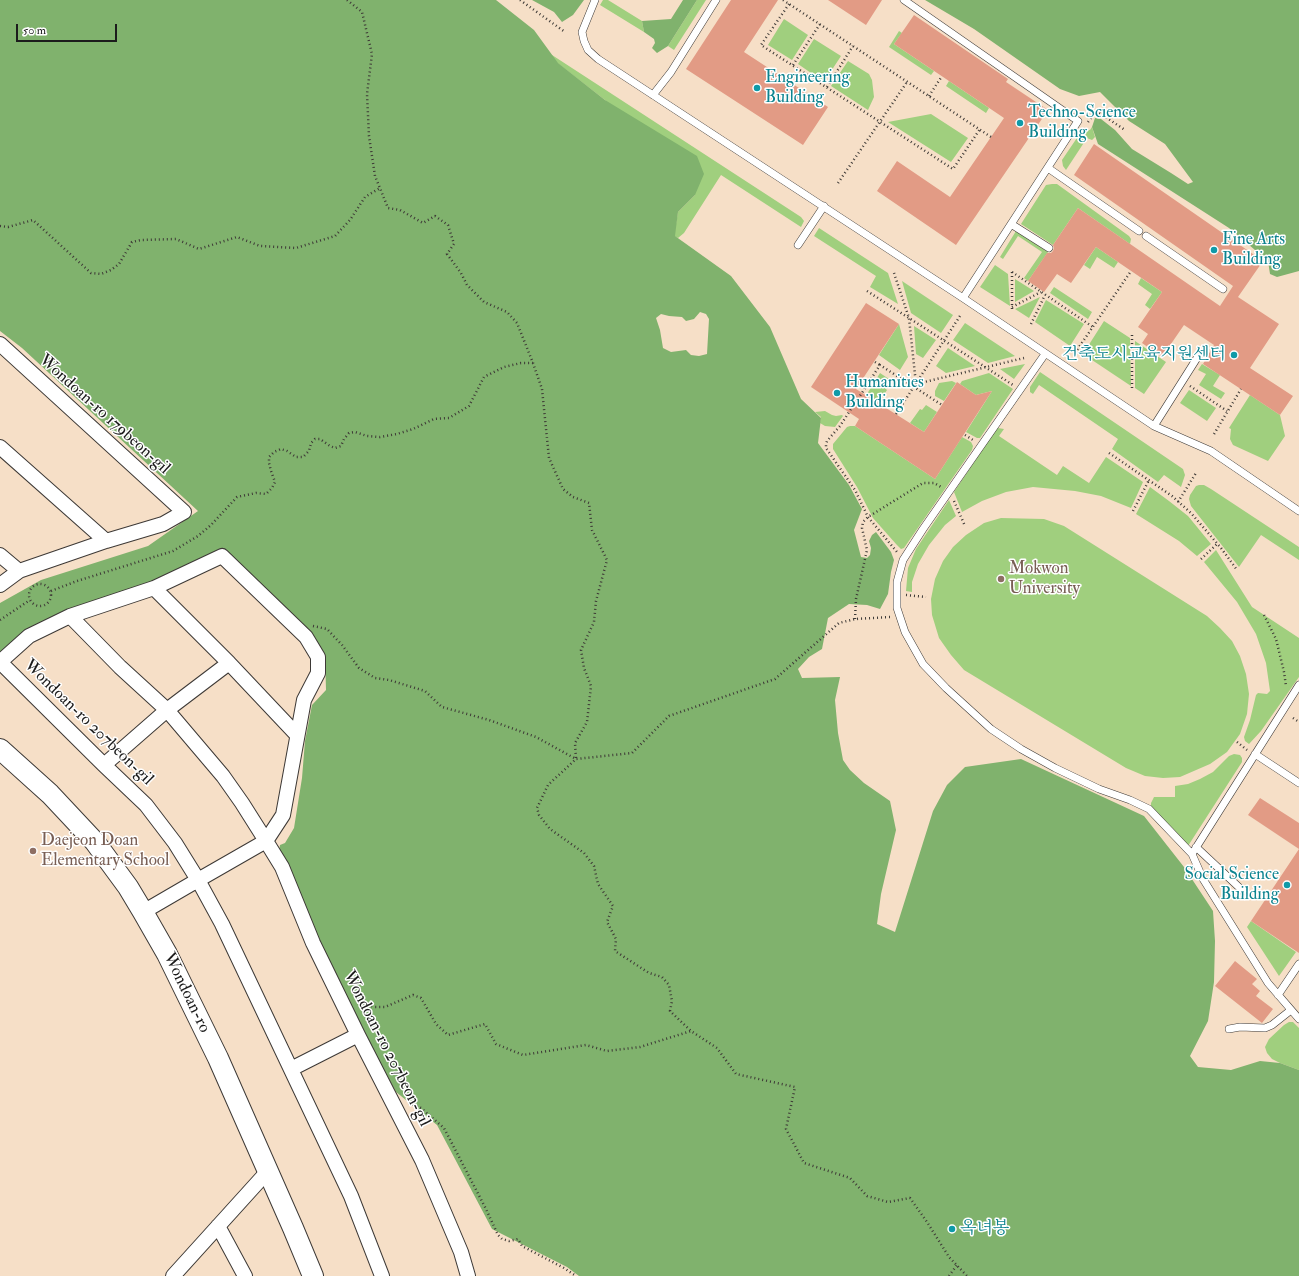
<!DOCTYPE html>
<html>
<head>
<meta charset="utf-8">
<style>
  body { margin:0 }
  #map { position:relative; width:1299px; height:1276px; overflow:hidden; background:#f6dfc7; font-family:"IM FELL Double Pica",serif }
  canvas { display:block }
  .scale { position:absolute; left:16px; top:24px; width:101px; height:18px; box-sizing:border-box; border:2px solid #1c1c1c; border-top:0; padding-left:5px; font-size:12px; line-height:14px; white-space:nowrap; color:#1c1c1c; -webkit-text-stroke:3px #fff; paint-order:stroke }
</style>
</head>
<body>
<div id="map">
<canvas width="1299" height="1276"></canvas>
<div class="scale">50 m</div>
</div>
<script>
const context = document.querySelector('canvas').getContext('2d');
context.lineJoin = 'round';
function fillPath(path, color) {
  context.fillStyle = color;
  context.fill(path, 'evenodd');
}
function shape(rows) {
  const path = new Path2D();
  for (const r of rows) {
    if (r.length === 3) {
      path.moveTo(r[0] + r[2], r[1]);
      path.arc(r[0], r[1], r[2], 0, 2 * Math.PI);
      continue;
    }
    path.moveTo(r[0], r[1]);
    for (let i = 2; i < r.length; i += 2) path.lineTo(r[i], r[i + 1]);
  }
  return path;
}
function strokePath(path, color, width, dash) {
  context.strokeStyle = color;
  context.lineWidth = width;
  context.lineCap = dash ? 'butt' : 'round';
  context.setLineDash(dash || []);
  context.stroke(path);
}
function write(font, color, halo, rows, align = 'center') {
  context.font = font + ' "IM FELL Double Pica","Noto Serif KR",serif';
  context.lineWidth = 3;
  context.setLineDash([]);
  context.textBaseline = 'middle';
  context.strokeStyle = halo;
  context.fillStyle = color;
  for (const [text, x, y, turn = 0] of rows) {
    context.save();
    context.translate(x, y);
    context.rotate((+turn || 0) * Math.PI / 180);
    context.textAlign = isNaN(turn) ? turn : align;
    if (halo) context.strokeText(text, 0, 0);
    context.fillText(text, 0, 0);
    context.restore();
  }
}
const green = shape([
  [603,0,608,0,642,21,644,32,600,5],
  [697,0,706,0,674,50,668,46],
  [784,19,808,35,792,60,768,45],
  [899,31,902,33,894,44,934,71,931,75,889,47],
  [814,39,841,56,824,82,798,64],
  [552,55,801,217,804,221,801,227,721,175,684,233,678,238,674,236,678,212,695,195,605,100,551,58],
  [848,61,869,74,872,80,874,97,868,110,831,86],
  [949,81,989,108,986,113,946,86],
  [931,114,968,138,951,162,888,122],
  [1092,127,1095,137,1092,140,1087,138,1066,170,1063,166,1062,160,1083,129,1090,130],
  [1052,184,1057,184,1129,236,1131,239,1130,244,1078,208,1053,245,1021,224,1046,185],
  [819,228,888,273,898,304,870,287,876,276,814,236],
  [1016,231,1048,252,1028,281,1024,278,1042,252,1018,236,1003,259,1000,257],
  [1096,247,1118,262,1114,268,1097,257,1090,269,1084,265],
  [995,265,1008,274,1010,306,980,287],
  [1141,278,1162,292,1150,309,1145,305,1152,294,1138,284],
  [1015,279,1034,291,1015,302],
  [902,281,953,315,941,333,911,313],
  [1054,287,1092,312,1088,319,1050,293],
  [1040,297,1029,318,1015,309],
  [1046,300,1084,324,1070,346,1035,322],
  [1104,321,1130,338,1131,386,1083,354],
  [965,323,1015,356,988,363,953,340],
  [899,324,908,357,900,370,879,355],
  [914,326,936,340,923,358,916,354],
  [1135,341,1166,362,1144,394,1135,388],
  [948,348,975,366,946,373,936,366],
  [1025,364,1014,379,1000,369],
  [1202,364,1220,375,1213,386,1225,393,1221,399,1199,385,1206,374,1198,370],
  [1040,372,1183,469,1185,475,1181,487,1164,475,1158,482,1112,449,1118,439,1039,385,1033,394,1030,392,1030,387],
  [880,373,889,379,884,387,887,390,879,402,873,399,868,405,862,402],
  [989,373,1013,389,980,438,977,438,966,432,992,391,976,395,960,384,962,381],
  [952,381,956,383,944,401,935,396,935,391,939,383],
  [1189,390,1216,408,1207,421,1180,403],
  [1250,395,1280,415,1285,436,1268,461,1233,445,1230,439,1231,429,1229,428],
  [926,405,937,412,924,432,910,423,920,409,922,410],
  [825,411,832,415,836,416,842,415,843,416,835,427,825,426,820,423,821,417,815,412],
  [850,426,855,426,935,479,962,437,971,442,973,446,972,450,904,548,901,549,896,544,873,518,857,487,833,449,833,444,847,427],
  [998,428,1004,429,999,436,1057,475,1063,466,1089,483,1106,457,1143,482,1131,508,1101,496,1075,491,1033,487,1006,492,982,501,962,512,954,492,995,431],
  [1199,485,1204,485,1211,489,1299,547,1299,560,1261,535,1239,567,1191,506,1189,499,1190,495,1196,486],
  [1150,487,1169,501,1188,516,1211,544,1197,556,1179,541,1136,514],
  [949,500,956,516,945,525,929,545,918,564,912,582,912,592,906,591,908,568,916,549],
  [1001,518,1044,519,1064,526,1207,616,1220,628,1232,641,1240,656,1246,674,1249,694,1247,714,1240,734,1227,752,1210,764,1180,777,1163,778,1145,776,1126,768,964,670,951,655,939,638,932,615,931,599,935,579,943,561,953,547,966,535,984,523],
  [1216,550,1252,607,1299,638,1299,677,1261,731,1249,744,1245,741,1244,737,1250,720,1256,695,1258,693,1267,694,1270,691,1266,663,1256,634,1237,602,1204,562],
  [1234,754,1240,755,1242,758,1242,762,1188,846,1151,807,1151,803,1154,797,1175,797,1175,786,1188,784,1200,779,1213,772,1229,756],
  [1251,921,1296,952,1279,976,1247,927],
  [1289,1022,1293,1022,1299,1028,1299,1070,1280,1063,1272,1059,1267,1053,1265,1047,1269,1039,1284,1025]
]);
const forest = shape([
  [0,0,496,0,534,30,558,63,605,100,697,156,704,174,695,195,678,212,675,236,731,276,770,327,801,399,821,418,818,443,849,485,862,509,854,530,861,557,867,558,870,555,871,548,869,541,872,535,876,532,891,552,894,560,891,572,888,594,880,609,867,605,849,604,828,618,822,649,809,657,798,669,802,678,840,677,835,700,838,733,843,760,850,770,864,783,890,801,896,830,881,894,877,924,895,932,933,811,947,785,965,767,1021,759,1144,816,1184,867,1213,911,1215,941,1214,982,1208,1021,1190,1056,1198,1067,1231,1070,1260,1061,1280,1063,1299,1070,1299,1276,579,1276,567,1267,492,1229,437,1125,396,1092,320,951,278,857,280,845,285,843,294,828,302,778,305,741,312,705,326,690,325,654,220,554,192,568,52,620,0,660,0,603,41,580,148,546,198,511,22,348,0,331],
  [700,312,706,314,709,319,707,354,699,356,691,355,686,350,671,352,663,348,660,330,656,318,661,314,669,316,682,317,686,321,694,319],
  [532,0,584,0,573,15,562,22,554,12],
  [683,0,697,0,668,46,657,53,652,48,655,43,654,39,644,32,642,21,671,19],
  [925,0,1299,0,1299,271,1277,277,1270,274,1268,261,1229,228,1098,144,1092,127,1095,118,1101,119,1115,130,1132,149,1171,173,1188,184,1193,182,1165,144,1129,121,1100,92,1079,96,1060,89,974,29]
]);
const building = shape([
  [731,0,778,0,744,52,828,107,803,145,686,69],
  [828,0,882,0,866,25],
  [914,15,1008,79,1006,82,1048,110,956,245,877,191,897,161,950,197,1004,118,894,44],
  [1094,144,1263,261,1238,297,1279,324,1250,368,1293,396,1280,415,1203,364,1214,345,1184,325,1162,357,1142,343,1148,334,1138,327,1162,292,1096,247,1071,283,1057,274,1044,292,1028,281,1047,253,1051,253,1053,251,1054,248,1053,245,1078,208,1220,306,1233,286,1074,175],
  [866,303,899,324,856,389,924,432,957,382,976,395,992,391,935,479,855,426,859,419,811,387],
  [1260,798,1299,823,1299,953,1251,921,1299,849,1248,815],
  [1235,961,1257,979,1252,984,1260,991,1256,996,1273,1009,1262,1023,1215,986]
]);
const path = shape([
  [347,0,362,12,372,54,367,94,369,136,375,176,388,208,400,210,423,223,435,216,448,225,454,244,447,254,461,273,467,285,484,302,507,312,517,323,533,363,542,389,549,458,563,489,573,497,589,503,592,530,607,560,596,601,594,622,581,650,584,668,591,686,587,722,575,743,576,759],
  [520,0,565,32],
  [783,0,991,137],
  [789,4,761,45,953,169,980,129],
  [793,65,820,24],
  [827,87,853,46],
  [929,96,942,76],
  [1088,122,1094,114,1098,112,1125,130],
  [838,183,907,82],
  [0,226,8,227,33,220,91,273,101,274,111,270,119,264,132,242,141,240,176,239,199,249,237,237,260,246,296,248,335,236,350,220,365,197,380,188],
  [1012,272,1093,327],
  [1012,272,1012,311],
  [894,273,909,318,916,384,1024,358],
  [867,291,1013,385],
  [1012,307,1041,292],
  [1031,324,1045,295],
  [1132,335,1132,391],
  [1075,353,1131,271],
  [875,362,880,365],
  [1190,386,1227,411],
  [858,399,880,365,942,405],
  [853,406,840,426,827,441,826,444,826,448,855,490,868,517,897,552],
  [896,414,960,316],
  [1214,434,1241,389],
  [965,435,973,440],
  [1109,453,1172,496,1191,513,1221,548,1237,570],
  [954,501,965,526],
  [1178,502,1196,473],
  [1133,511,1149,480],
  [1201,559,1217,544],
  [40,595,11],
  [51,591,77,581,173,551,198,536,211,525,237,497,256,493,266,494,272,488,275,482,271,471,269,463,269,457,274,452,281,449,287,451,296,457,303,457,309,451,311,443,315,439,320,439,330,446,335,448,341,446,344,439,349,433,355,432,367,436,380,437,397,434,413,429,434,419,449,418,469,406,484,377,504,367,521,363,533,363],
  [906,595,926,597],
  [1264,615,1276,639,1284,672,1286,686],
  [890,617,855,619,839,623,775,679,669,716,632,753,576,759,548,785,537,808,539,815,550,829,584,853,594,866,598,884,613,906,607,922,616,939,615,951,649,973,662,977,669,985,672,1001,670,1011,691,1031,717,1048,736,1074,795,1087,786,1129,804,1163,850,1178,867,1196,888,1202,910,1198,927,1222,949,1257,967,1276],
  [855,619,856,599,867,550,862,528,863,522,868,517,923,483,934,483,941,487],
  [0,620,30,600],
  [313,626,327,629,342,645,359,668,375,678,389,680,425,691,442,707,489,720,536,737,576,759],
  [1293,718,1299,722],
  [1237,742,1247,750],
  [357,1000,360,1003,375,1007,385,1007,413,995,421,998,436,1024,448,1035,485,1024,496,1044,523,1055,586,1045,607,1051,640,1047,691,1031],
  [409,1103,421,1108,444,1128,486,1209,498,1235,502,1239,509,1241,518,1239,522,1246,564,1268,576,1276],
  [949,1276,957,1265]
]);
const lane = shape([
  [595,0,582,32,584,41,588,50,598,59,963,298,1154,426,1211,451,1299,511],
  [904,0,1078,121,963,298],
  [653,95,671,72,716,0],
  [1048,168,1139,231],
  [1011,224,1049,248],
  [1146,236,1223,289],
  [798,245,824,206],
  [1045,354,923,529,903,560,897,582,897,608,905,632,923,664,946,688,991,729,1021,749,1055,768,1099,789,1130,800,1149,809,1192,854,1203,879,1268,983,1299,1019],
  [1154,426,1197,358],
  [1255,754,1299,783],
  [1196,847,1243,891],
  [1192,854,1299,685],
  [1278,995,1299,964],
  [1229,1029,1240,1027,1265,1028,1272,1025,1291,1010]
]);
const street = shape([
  [0,344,184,512,163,524,106,541,19,571,0,585],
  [0,447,106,541],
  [0,555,19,571],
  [154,588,229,663,297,735],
  [70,616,120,667,167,710,223,776,242,803,266,841,282,867,313,943,358,1035,422,1160,461,1252,468,1276],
  [104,765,167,710,229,663],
  [143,912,198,880,266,841,283,815,304,700,318,673,318,657,306,637,222,556,154,588,70,616,29,636,0,662,104,765,146,805,175,843,198,880,222,924,351,1196,382,1276],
  [291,1069,358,1035],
  [218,1226,245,1276],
  [173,1276,268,1171]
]);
const secondary = shape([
  [0,749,50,794,95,842,128,887,143,912,167,954,218,1058,293,1228,313,1276]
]);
const markers = [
  [757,88,4,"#0f9aa8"],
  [1020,123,4,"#0f9aa8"],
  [1214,250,4,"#0f9aa8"],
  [1234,355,4,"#0f9aa8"],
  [837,393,4,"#0f9aa8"],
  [1001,579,4,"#8d6e63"],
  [33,851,4,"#8d6e63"],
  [1287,885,4,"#0f9aa8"],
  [952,1229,4,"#0f9aa8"]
];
const cultureNames = [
  ["Engineering",765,78],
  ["Building",765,98],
  ["Techno-Science",1028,113],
  ["Building",1028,133],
  ["Fine Arts",1222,240],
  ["Building",1222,260],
  ["건축도시교육지원센터",1226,355,"right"],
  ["Humanities",845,383],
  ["Building",845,403],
  ["Social Science",1279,875,"right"],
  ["Building",1279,895,"right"],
  ["옥녀봉",960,1229]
];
const streetNames = [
  ["Wondoan-ro 179beon-gil",104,415,42],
  ["Wondoan-ro 207beon-gil",88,723,44],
  ["Wondoan-ro",186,993,64],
  ["Wondoan-ro 207beon-gil",386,1049,63]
];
const educationNames = [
  ["Mokwon",1009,569],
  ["University",1009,589],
  ["Daejeon Doan",41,841],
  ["Elementary School",41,861]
];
fillPath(green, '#a0cf7e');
fillPath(forest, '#80b26d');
fillPath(building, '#e29b85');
strokePath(lane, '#3d3936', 8);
strokePath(street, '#3d3936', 16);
strokePath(secondary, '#3d3936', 22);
strokePath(path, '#3d3936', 2.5, [1, 3]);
strokePath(lane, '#fff', 7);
strokePath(street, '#fff', 14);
strokePath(secondary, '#fff', 20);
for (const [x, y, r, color] of markers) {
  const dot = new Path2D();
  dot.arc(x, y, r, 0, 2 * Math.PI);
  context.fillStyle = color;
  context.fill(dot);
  strokePath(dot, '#fff', 1.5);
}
write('17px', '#0d838f', '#fff', cultureNames, 'left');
write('17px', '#1c1c1c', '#fff', streetNames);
write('17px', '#785e54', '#fff', educationNames, 'left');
</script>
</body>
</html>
